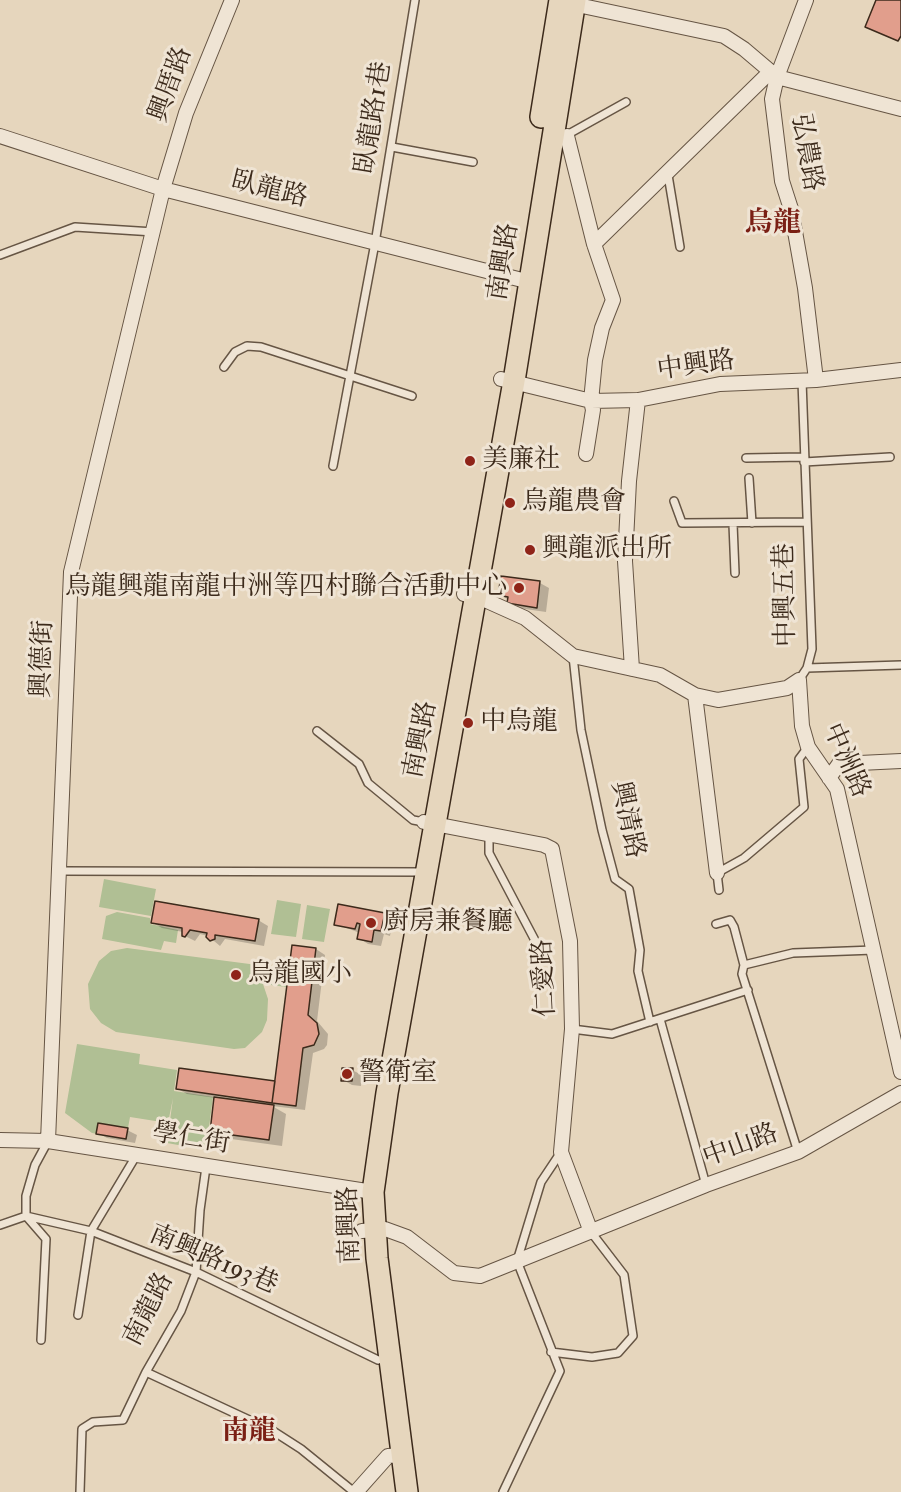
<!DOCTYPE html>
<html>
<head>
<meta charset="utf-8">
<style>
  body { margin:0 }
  canvas { display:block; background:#e6d6bd }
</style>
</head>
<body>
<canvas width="901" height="1492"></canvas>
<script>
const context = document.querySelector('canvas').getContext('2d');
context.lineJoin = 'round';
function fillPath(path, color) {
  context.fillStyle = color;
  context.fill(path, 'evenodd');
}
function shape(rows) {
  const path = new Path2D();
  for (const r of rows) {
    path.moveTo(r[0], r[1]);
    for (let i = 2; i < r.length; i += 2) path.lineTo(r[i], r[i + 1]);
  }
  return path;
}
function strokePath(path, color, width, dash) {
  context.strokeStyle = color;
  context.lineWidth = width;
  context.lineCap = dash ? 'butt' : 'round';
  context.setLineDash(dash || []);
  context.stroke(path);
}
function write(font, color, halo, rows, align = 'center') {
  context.font = font + ' "IM FELL Double Pica","Noto Serif TC",serif';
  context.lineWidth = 6;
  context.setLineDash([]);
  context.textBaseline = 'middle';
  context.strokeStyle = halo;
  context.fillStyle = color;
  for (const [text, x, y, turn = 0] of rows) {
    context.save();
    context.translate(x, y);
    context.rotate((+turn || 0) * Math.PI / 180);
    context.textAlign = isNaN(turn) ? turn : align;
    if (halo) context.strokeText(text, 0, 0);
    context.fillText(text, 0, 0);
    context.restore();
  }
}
const green = shape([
  [104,879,156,889,151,916,99,907],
  [277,900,301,904,296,937,271,934],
  [307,905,330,909,324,942,302,939],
  [117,912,150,918,150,924,178,930,176,943,164,941,161,950,102,939,106,916],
  [127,948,288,969,286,987,263,984,268,999,267,1020,262,1032,245,1048,234,1049,116,1032,101,1023,90,1009,88,984,99,961,111,951],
  [77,1044,140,1054,139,1064,177,1070,174,1091,213,1097,206,1150,167,1143,173,1098,168,1123,130,1117,126,1139,92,1133,65,1113]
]);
const shadow = shape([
  [503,577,540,583,549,588,546,612,518,608,508,603,509,600,500,595],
  [384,915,393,920,390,936,384,934,381,946,368,944,359,938,360,933,336,924],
  [258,920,268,926,264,946,225,939,220,946,208,936,200,934,195,941,183,935,183,932,162,928,153,923],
  [316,949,325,955,317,1021,328,1034,327,1045,324,1049,313,1053,305,1110,272,1106,286,1114,282,1146,224,1138,211,1131,216,1098,187,1094,178,1089,276,1083],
  [352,1070,362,1075,361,1086,352,1085,343,1080],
  [127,1130,137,1135,135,1143,107,1138,98,1133]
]);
const building = shape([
  [876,0,901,0,901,36,898,41,865,27,876,0],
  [501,576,540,581,537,608,507,603,508,597,498,595,501,576],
  [155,901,259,919,255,941,215,935,215,939,210,941,206,937,207,933,190,930,185,937,182,936,182,928,151,923,155,901],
  [338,904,385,913,381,931,374,930,372,942,357,939,360,924,357,923,355,929,334,925,338,904],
  [292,945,316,948,308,1015,317,1023,319,1034,314,1045,303,1048,296,1106,272,1103,292,945],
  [179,1068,275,1081,272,1103,176,1089,179,1068],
  [342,1068,353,1068,352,1081,341,1081,342,1068],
  [214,1097,274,1105,269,1140,210,1132,214,1097],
  [98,1123,128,1128,126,1139,96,1134,98,1123]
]);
const service = shape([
  [565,136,626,102],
  [392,147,473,162],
  [668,175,680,247],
  [0,255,75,227,154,232],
  [224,367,235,352,247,346,261,347,412,396],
  [746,458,804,457],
  [804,462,890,457],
  [333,466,375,243,415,0],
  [749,478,752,523],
  [674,501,682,523,807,522],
  [733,524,735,573],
  [573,656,581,730,602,830,615,879,629,889,640,950,638,971,650,1022],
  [807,668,901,665],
  [799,680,807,668,812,649,802,381],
  [317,731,359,764,368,783,413,820,424,822],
  [489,835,489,853,539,948],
  [60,871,424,872],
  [719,890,717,873,744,858,804,807,799,759,808,747],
  [716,924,730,920,734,927,744,965,742,974,798,1152],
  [744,965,793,953,874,950],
  [660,1019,706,1185],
  [572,1029,612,1034,748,990],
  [0,1225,26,1216,91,1231,196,1272,378,1360],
  [78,1315,91,1231,136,1156],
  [41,1340,46,1239,26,1216,26,1196,35,1165,48,1141],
  [551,1352,592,1357,618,1353,633,1336,624,1275,591,1232],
  [146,1372,273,1431,301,1449,354,1492],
  [80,1492,82,1429,93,1422,123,1420,146,1372,181,1311,196,1272,200,1210,206,1167],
  [503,1492,560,1371,517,1261,541,1182,561,1152]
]);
const minor = shape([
  [806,0,777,77,772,99,782,181,791,209,805,288,816,380],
  [568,3,724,36,744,49,777,77,901,109],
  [0,136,163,189,530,282],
  [567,136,594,244,613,300,602,328,595,360,591,401,593,410,586,454],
  [594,244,770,72],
  [501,379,591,401,638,400,720,384,816,380,901,370],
  [464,594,476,596,525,618,573,656,660,675,695,695,718,700,787,688,799,680,802,726,808,747,837,789,901,1072],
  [632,669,625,561,629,481,638,400],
  [695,695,717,873],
  [829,778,839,764,901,761],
  [424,822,544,845,552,849,570,941,572,1029,561,1152,591,1232],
  [0,1140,48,1141,373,1192],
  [48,1141,71,572,163,189,186,113,232,0],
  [362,1231,385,1229,407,1237,454,1273,480,1276,706,1185,798,1152,901,1093],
  [356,1492,388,1456,401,1455]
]);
const primary = shape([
  [541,117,560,0],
  [407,1492,377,1258,373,1192,387,1093,514,381,575,0]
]);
const markers = [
  [470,461,6,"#8f2418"],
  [510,503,6,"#8f2418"],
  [530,550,6,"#8f2418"],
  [519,588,6,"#8f2418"],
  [468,723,6,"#8f2418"],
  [371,923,6,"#8f2418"],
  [236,975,6,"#8f2418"],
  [347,1074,6,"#8f2418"]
];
const streetNames = [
  ["興厝路",172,85,-70],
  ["臥龍路1巷",375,118,-81],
  ["弘農路",805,153,80],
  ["臥龍路",269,191,14],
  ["南興路",505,262,-81],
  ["中興路",696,367,-8],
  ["中興五巷",787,595,-91],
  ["興德街",44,659,-88],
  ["南興路",422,740,-79],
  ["中洲路",845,761,66],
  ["興清路",626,820,78],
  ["仁愛路",546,978,-93],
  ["學仁街",191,1140,9],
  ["中山路",741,1147,-20],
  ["南興路",351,1225,-92],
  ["南興路193巷",213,1261,23],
  ["南龍路",150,1310,-63]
];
const poiNames = [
  ["美廉社",482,461],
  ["烏龍農會",522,503],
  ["興龍派出所",542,550],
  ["烏龍興龍南龍中洲等四村聯合活動中心",507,588,"right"],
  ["中烏龍",480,723],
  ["廚房兼餐廳",383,923],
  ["烏龍國小",248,975],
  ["警衛室",359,1074]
];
const neighbourhoodNames = [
  ["南龍",249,1433]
];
const quarterNames = [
  ["烏龍",773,225]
];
fillPath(green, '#b0bf94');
fillPath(shadow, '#0003');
fillPath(building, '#e19e8c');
strokePath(building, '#3c2a1b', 1.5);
strokePath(service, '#654', 10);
strokePath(minor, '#654', 16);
strokePath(primary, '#3c2a1b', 24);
strokePath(service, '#efe4d4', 7);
strokePath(minor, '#efe4d4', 14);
strokePath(primary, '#e6d6bd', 21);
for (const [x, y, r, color] of markers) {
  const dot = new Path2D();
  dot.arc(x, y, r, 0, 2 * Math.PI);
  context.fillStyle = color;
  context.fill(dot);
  strokePath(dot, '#efe4d4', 2);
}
write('26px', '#3c2a1b', '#efe4d4', streetNames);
write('26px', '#3c2a1b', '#efe4d4', poiNames, 'left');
write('bold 27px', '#7a1f14', '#efe4d4', neighbourhoodNames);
write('bold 28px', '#7a1f14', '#efe4d4', quarterNames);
</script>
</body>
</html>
